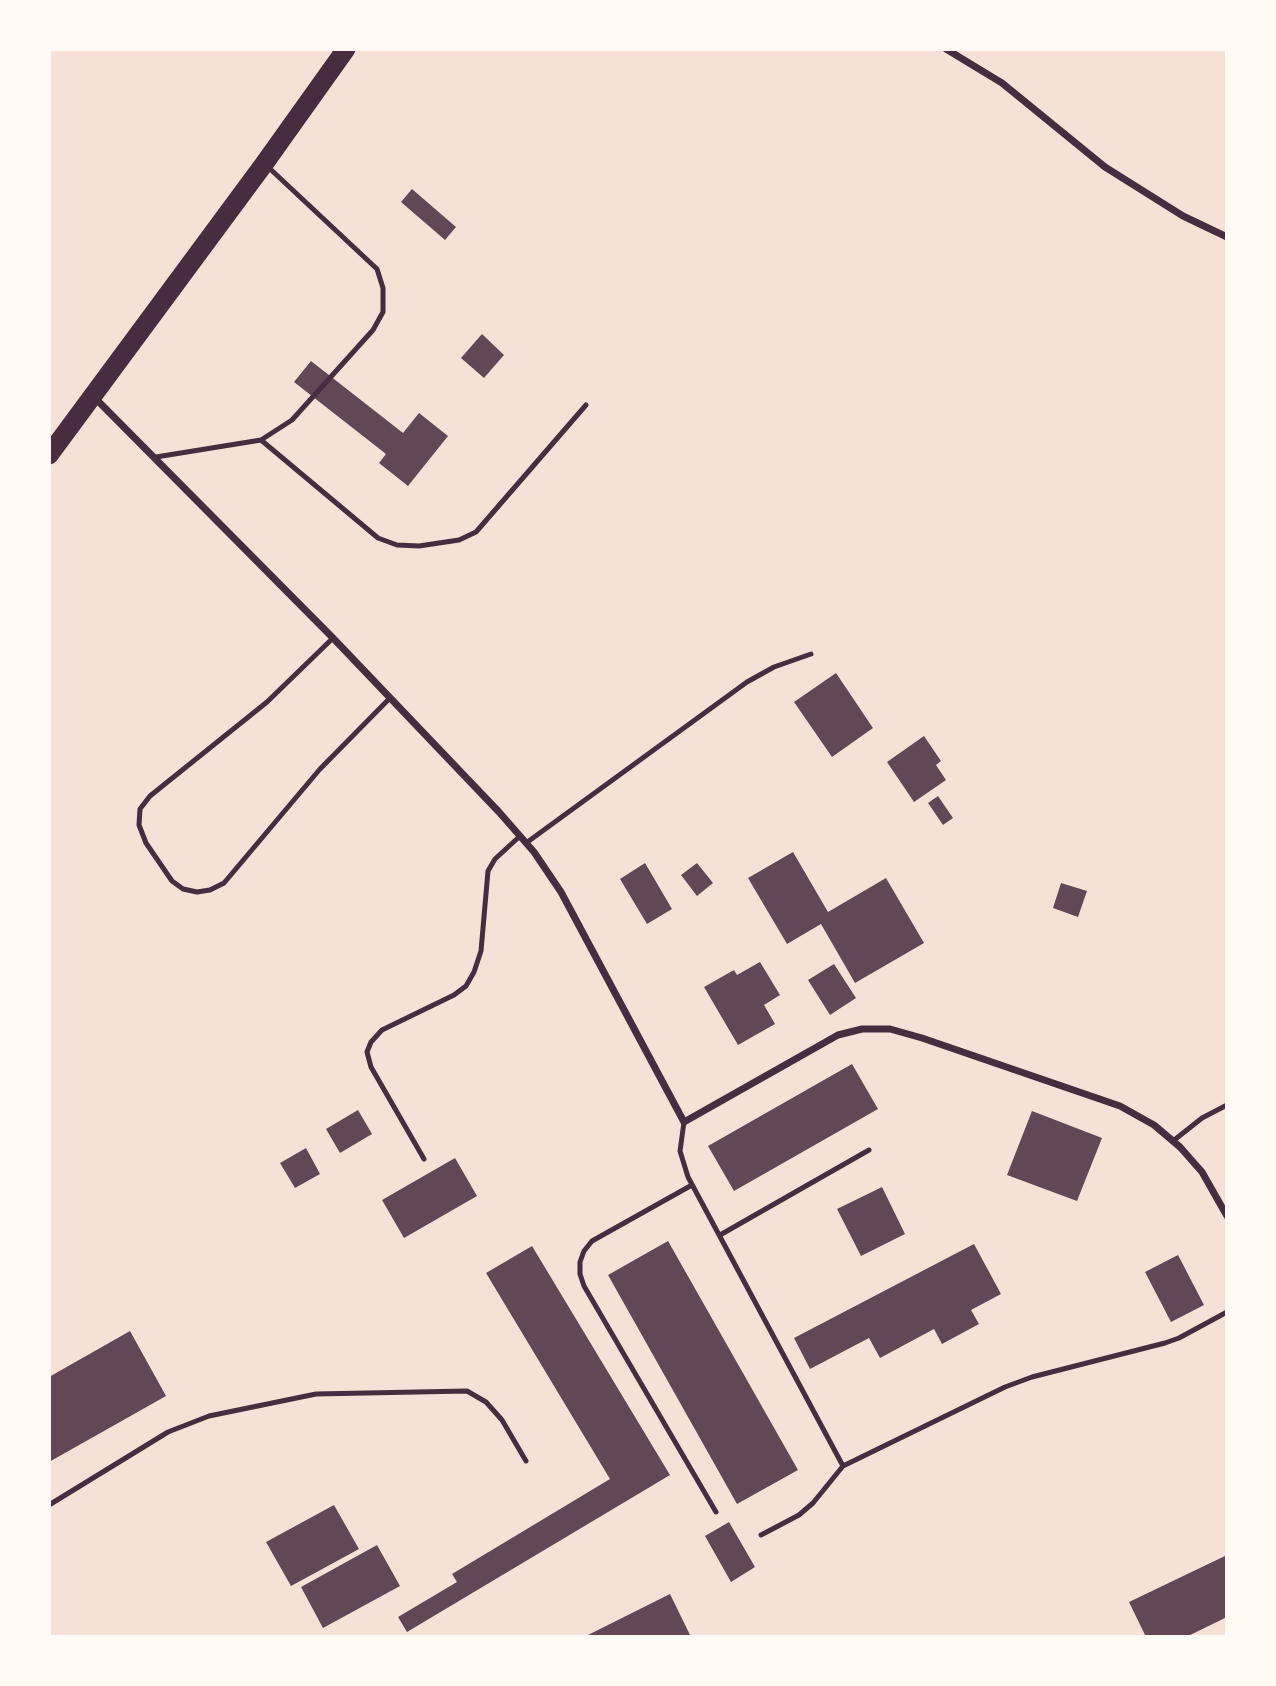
<!DOCTYPE html>
<html>
<head>
<meta charset="utf-8">
<style>
  body { margin:0 }
  #map { position:relative; width:1276px; height:1686px; overflow:hidden; background:#f7e1d7; font-family:"Times New Roman",serif }
  canvas { display:block }
  .frame { position:absolute; inset:0; border:51px solid #fffaf5; pointer-events:none }
</style>
</head>
<body>
<div id="map">
<canvas width="1276" height="1686"></canvas>
<div class="frame"></div>
</div>
<script>
const context = document.querySelector('canvas').getContext('2d');
context.lineJoin = 'round';
function fillPath(path, color) {
  context.fillStyle = color;
  context.fill(path, 'evenodd');
}
function shape(rows) {
  const path = new Path2D();
  for (const r of rows) {
    path.moveTo(r[0], r[1]);
    for (let i = 2; i < r.length; i += 2) path.lineTo(r[i], r[i + 1]);
  }
  return path;
}
function strokePath(path, color, width, dash) {
  context.strokeStyle = color;
  context.lineWidth = width;
  context.lineCap = dash ? 'butt' : 'round';
  context.setLineDash(dash || []);
  context.stroke(path);
}
const building = shape([
  [412,189,456,227,445,240,401,202],
  [482,334,504,355,484,378,461,358],
  [311,361,403,433,419,413,448,436,408,486,379,463,386,454,294,382],
  [836,673,873,728,832,757,794,702],
  [924,736,941,761,936,765,946,780,914,802,887,762],
  [938,796,953,818,943,825,928,803],
  [793,852,828,912,886,878,924,943,855,983,821,924,787,944,748,878],
  [645,863,672,909,647,924,620,879],
  [697,863,713,883,697,896,681,875],
  [1061,883,1087,891,1078,917,1053,908],
  [760,962,780,995,764,1005,775,1024,738,1045,704,987,734,970,737,975],
  [834,964,856,998,830,1015,808,980],
  [852,1064,878,1109,734,1191,708,1146],
  [358,1110,372,1134,340,1153,326,1129],
  [1032,1111,1102,1138,1077,1201,1007,1175],
  [306,1148,320,1174,295,1188,280,1163],
  [455,1158,477,1196,404,1238,382,1200],
  [882,1187,905,1234,861,1256,837,1209],
  [668,1241,798,1470,737,1504,608,1275],
  [974,1244,1001,1294,971,1310,979,1324,942,1344,934,1329,880,1358,869,1338,810,1369,794,1338],
  [532,1246,670,1475,407,1632,398,1617,457,1582,452,1574,610,1479,486,1273],
  [1178,1255,1204,1305,1171,1322,1145,1272],
  [130,1331,166,1396,49,1462,49,1377],
  [334,1505,359,1549,291,1586,266,1542],
  [729,1522,755,1567,731,1582,705,1536],
  [377,1545,400,1586,323,1628,301,1587],
  [1227,1555,1227,1617,1186,1637,1146,1637,1129,1602],
  [670,1594,691,1637,584,1637]
]);
const service = shape([
  [261,440,378,538,397,545,419,546,459,540,476,532,586,405],
  [156,457,261,440,292,420,373,330,383,312,383,288,377,269,267,166],
  [333,638,267,702,150,796,140,809,139,825,146,843,172,881,183,889,197,892,210,890,224,883,320,769,390,698],
  [526,843,747,682,774,667,811,654],
  [684,1122,680,1151,688,1177,843,1466],
  [1173,1141,1202,1118,1227,1105],
  [424,1159,371,1067,367,1052,371,1042,382,1030,454,995,466,986,474,972,481,951,488,871,495,859,520,836],
  [692,1185,592,1241,584,1251,580,1262,580,1274,584,1286,716,1512],
  [720,1235,869,1150],
  [49,1505,168,1432,209,1416,316,1394,467,1391,486,1402,502,1420,526,1461],
  [761,1535,799,1515,813,1503,843,1466,1005,1387,1032,1377,1165,1343,1179,1338,1227,1312]
]);
const minor = shape([
  [946,49,1002,83,1105,167,1183,216,1227,237],
  [95,398,333,638,499,812,534,852,561,892,684,1122,838,1035,862,1029,890,1029,922,1038,1120,1106,1154,1125,1180,1147,1202,1172,1227,1216]
]);
const trunk = shape([
  [49,455,264,164,346,49]
]);
fillPath(building, '#644757');
strokePath(service, '#4a2c40', 5);
strokePath(minor, '#4a2c40', 7);
strokePath(trunk, '#4a2c40', 19);
</script>
</body>
</html>
